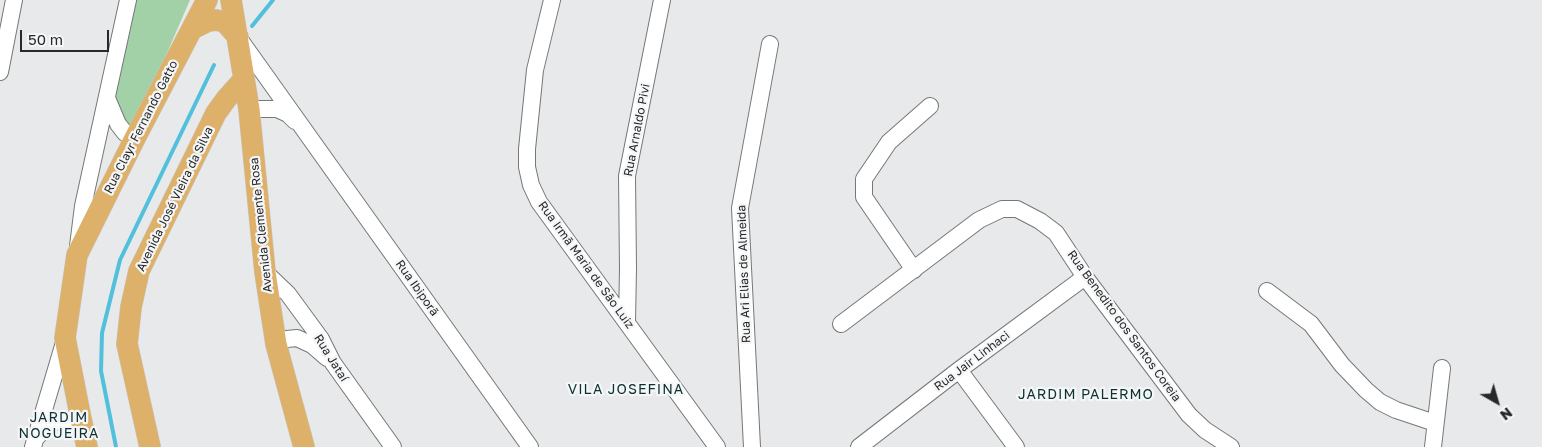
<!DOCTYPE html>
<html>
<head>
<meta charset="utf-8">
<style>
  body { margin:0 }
  #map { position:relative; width:1542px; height:447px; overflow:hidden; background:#e8e9ea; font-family:"Golos Text",sans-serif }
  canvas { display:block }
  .north { position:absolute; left:1472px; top:377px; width:50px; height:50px; -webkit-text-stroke:4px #f5f6f7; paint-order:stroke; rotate:142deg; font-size:14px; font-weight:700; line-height:20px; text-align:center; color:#282829 }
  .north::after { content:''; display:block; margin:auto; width:18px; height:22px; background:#282829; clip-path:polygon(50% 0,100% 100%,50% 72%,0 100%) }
  .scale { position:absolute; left:20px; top:30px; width:89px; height:22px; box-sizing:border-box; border:2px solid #282829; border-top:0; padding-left:6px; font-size:15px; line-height:18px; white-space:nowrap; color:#282829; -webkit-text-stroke:4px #f5f6f7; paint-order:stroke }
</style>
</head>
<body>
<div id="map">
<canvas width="1542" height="447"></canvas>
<div class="north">N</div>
<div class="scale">50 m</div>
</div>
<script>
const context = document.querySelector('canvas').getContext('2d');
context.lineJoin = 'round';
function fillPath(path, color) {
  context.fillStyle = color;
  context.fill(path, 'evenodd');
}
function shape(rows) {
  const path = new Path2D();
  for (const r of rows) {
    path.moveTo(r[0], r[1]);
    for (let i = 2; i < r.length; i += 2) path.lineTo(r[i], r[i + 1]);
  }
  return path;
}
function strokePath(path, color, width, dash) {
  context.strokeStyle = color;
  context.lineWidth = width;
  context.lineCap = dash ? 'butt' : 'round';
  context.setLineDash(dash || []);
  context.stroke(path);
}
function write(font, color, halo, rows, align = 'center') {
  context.font = font + ' "Golos Text",sans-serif';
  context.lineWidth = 4.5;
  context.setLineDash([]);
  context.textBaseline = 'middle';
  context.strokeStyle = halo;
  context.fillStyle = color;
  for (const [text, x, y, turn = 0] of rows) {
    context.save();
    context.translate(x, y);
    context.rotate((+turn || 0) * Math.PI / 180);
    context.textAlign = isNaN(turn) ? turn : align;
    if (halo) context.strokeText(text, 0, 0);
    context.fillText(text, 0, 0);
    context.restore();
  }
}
const green = shape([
  [134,0,190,0,136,124,129,124,113,114,118,63]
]);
const stream = shape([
  [252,26,273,0],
  [116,447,101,371,102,333,120,260,214,65]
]);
const minor = shape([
  [552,0,535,70,527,149,527,167,531,185,539,202,717,447],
  [238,37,530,447],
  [0,72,14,0],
  [107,98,118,124,125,133,135,138],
  [249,109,277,109,288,114,295,121],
  [78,246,83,206,128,0],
  [914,270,864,197,864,179,889,142,930,106],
  [265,272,288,294,321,339,333,363,393,447],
  [1267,291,1311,324,1342,365,1366,390,1380,402,1396,410,1435,423],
  [627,322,628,268,627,176,662,0],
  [841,324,979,220,1002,209,1017,209,1040,221,1056,233,1085,277,1189,415,1205,430,1231,447],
  [276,344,287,339,297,338,312,345,327,358],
  [959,370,1016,447],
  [36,438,46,427,55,422,81,419],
  [33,447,65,339],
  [752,447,740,208,770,44],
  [859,447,959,370,1085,277],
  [1433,447,1442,368]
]);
const major = shape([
  [231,0,249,109,265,272,276,344,304,447],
  [192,29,208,21,216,20,225,22,238,37],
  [87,447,81,419,65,338,77,255,135,138,207,0],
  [150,447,127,344,131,307,139,271,216,113,227,98,244,79]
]);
const streetNames = [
  ["Rua Clayr Fernando Gatto",141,127,-63],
  ["Rua Arnaldo Pivi",637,130,-79],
  ["Avenida José Vieira da Silva",175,199,-64],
  ["Avenida Clemente Rosa",261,225,-96],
  ["Rua Irmã Maria de São Luiz",586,265,54],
  ["Rua Ari Elias de Almeida",744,274,-92],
  ["Rua Ibiporã",417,288,55],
  ["Rua Benedito dos Santos Coreia",1124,326,54],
  ["Rua Jataí",331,358,58],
  ["Rua Jair Linhaci",972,361,-37]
];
const neighbourhoodNames = [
  ["VILA JOSEFINA",626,390],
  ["JARDIM PALERMO",1086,395],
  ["JARDIM",59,418],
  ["NOGUEIRA",59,434]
];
fillPath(green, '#a3d1a7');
strokePath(stream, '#51c0dc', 4);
strokePath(minor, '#767777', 18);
strokePath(major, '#c7c7c7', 22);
strokePath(minor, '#fff', 16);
strokePath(major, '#deb16a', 21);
write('12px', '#282829', '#f5f6f7', streetNames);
context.letterSpacing = '1px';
write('14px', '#0d3132', '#f5f6f7', neighbourhoodNames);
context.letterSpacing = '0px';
</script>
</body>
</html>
